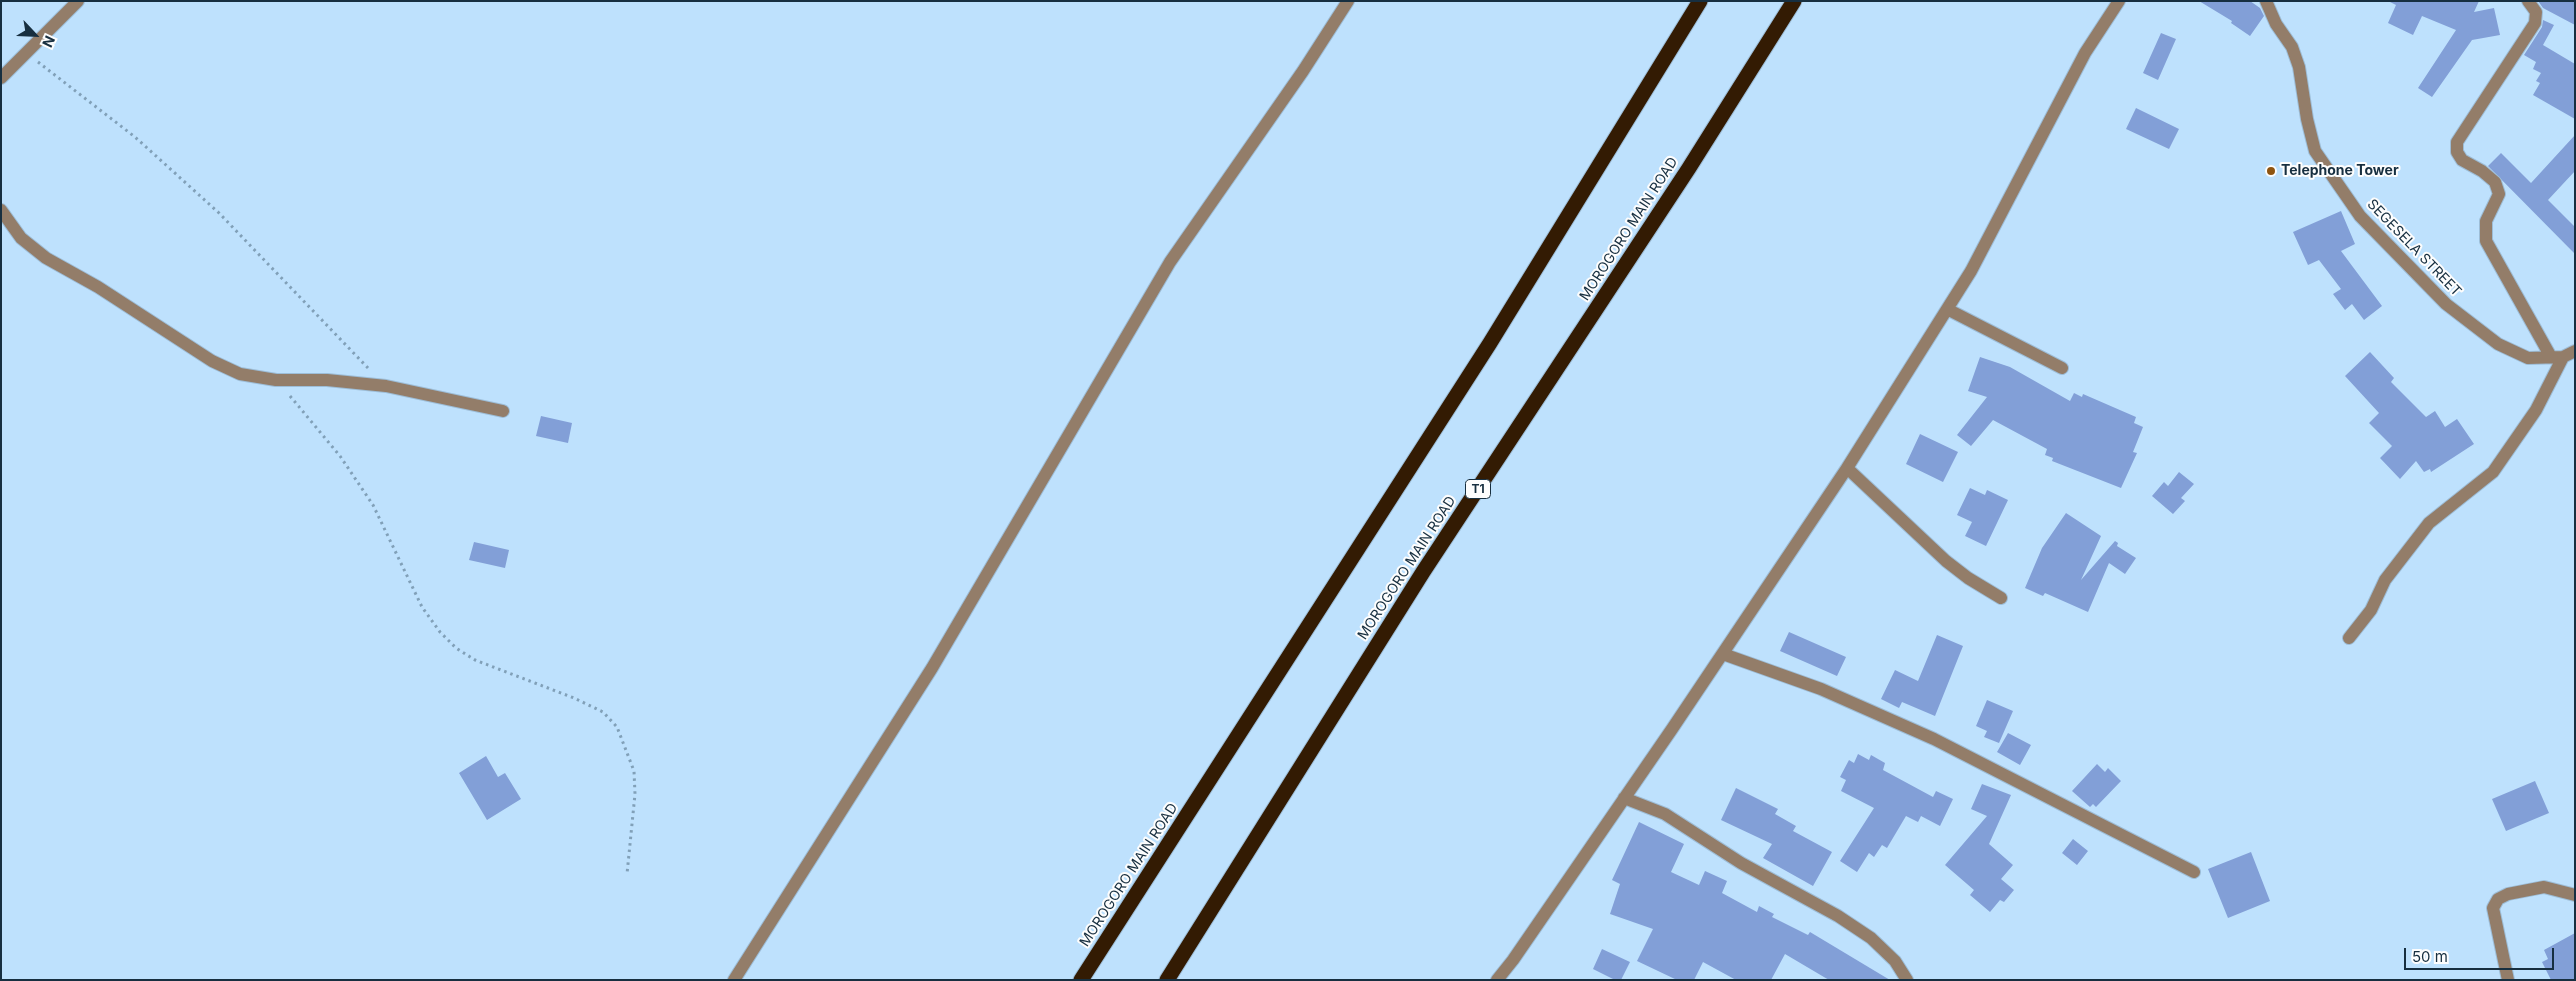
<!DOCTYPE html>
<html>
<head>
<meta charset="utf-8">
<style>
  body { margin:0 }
  #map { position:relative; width:2576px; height:981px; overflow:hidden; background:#bee1fd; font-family:Inter,sans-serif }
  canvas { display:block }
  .frame { position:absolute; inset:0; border:2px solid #172f40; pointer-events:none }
  .north { position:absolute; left:10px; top:10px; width:50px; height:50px; -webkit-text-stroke:4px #fdfdfd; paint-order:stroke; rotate:115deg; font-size:14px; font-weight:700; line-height:20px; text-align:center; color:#172f40 }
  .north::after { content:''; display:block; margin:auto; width:18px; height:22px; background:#172f40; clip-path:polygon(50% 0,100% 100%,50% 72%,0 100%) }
  .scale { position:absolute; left:2404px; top:948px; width:150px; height:22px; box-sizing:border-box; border:2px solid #172f40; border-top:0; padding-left:6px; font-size:15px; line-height:18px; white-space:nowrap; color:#172f40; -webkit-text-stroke:4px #fdfdfd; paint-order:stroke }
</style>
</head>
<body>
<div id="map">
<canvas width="2576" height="981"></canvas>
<div class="frame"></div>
<div class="north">N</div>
<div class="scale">50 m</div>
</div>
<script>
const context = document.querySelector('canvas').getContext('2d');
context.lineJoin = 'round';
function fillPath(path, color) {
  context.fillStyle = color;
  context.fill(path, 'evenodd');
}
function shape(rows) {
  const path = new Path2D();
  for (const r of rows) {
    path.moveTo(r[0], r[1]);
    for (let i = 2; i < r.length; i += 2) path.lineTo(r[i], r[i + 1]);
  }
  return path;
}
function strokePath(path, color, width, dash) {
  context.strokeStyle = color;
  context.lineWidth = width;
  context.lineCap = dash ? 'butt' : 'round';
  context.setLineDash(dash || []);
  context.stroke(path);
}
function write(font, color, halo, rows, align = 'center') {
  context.font = font + ' Inter,sans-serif';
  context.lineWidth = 4;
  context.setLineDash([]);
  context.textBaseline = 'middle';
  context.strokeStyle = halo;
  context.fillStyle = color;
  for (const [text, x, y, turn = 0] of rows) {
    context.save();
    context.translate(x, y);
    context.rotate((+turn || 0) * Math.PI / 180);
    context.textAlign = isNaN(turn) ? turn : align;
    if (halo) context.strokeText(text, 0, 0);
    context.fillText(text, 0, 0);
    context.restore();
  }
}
const building = shape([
  [2199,1,2250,1,2260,8,2264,16,2250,36,2231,23,2232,21],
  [2388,1,2479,1,2474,12,2494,8,2500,35,2472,40,2432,97,2418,88,2456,30,2422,16,2413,35,2388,23,2396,5],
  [2538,1,2575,1,2575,25,2543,8],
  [2543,20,2554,25,2543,45,2575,64,2575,119,2533,95,2540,83,2536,81,2541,73,2533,69,2536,62,2524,55,2542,27],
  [2161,33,2176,39,2158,80,2143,73],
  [2136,108,2179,129,2169,149,2126,129],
  [2575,135,2575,171,2548,200,2575,227,2575,254,2488,166,2501,153,2531,183],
  [2341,211,2355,244,2341,251,2382,306,2364,320,2352,304,2345,310,2333,294,2341,289,2319,260,2308,265,2293,232],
  [2370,352,2394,378,2391,382,2426,417,2435,411,2445,427,2457,419,2474,444,2431,472,2430,469,2424,472,2416,461,2400,479,2380,458,2392,446,2369,423,2379,413,2345,376],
  [1980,357,2010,367,2070,401,2074,393,2082,397,2083,394,2136,417,2134,423,2143,427,2133,452,2137,453,2121,488,2052,461,2053,458,2045,455,2047,449,1993,420,1971,446,1957,435,1987,397,1968,391],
  [541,416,572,423,568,443,536,436],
  [1920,434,1958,452,1943,482,1906,464],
  [2179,472,2194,484,2181,498,2185,501,2173,514,2152,496,2164,482,2168,486],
  [1970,488,1985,495,1987,490,2008,500,1986,546,1965,536,1972,522,1957,515],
  [2066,513,2101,536,2081,580,2115,541,2118,543,2117,546,2136,558,2125,574,2109,563,2088,612,2045,593,2043,596,2025,588,2042,548],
  [474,542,509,550,505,568,469,560],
  [1789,632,1846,657,1837,676,1780,651],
  [1937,635,1963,646,1935,716,1902,702,1899,708,1881,699,1895,670,1918,681],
  [1987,700,2013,711,1999,743,1984,737,1987,731,1976,726],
  [2008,733,2031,745,2020,765,1997,752],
  [1858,754,1869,760,1871,755,1885,763,1883,770,1933,797,1936,791,1953,799,1940,826,1921,816,1918,822,1906,816,1887,848,1882,845,1874,857,1869,853,1857,872,1840,861,1874,808,1841,791,1846,780,1840,777,1849,760,1854,763],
  [486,756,498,777,505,773,521,799,487,820,459,773],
  [2097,764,2105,772,2108,768,2121,781,2096,807,2093,804,2090,807,2072,791],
  [2535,781,2549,813,2506,831,2492,799],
  [1982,784,2011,795,1989,844,2013,865,2001,879,2014,890,2004,902,2000,900,1990,912,1970,895,1974,890,1945,865,1987,816,1971,809],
  [1736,788,1778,809,1775,814,1796,826,1793,831,1832,852,1813,886,1763,858,1772,844,1721,820],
  [1639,822,1684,844,1671,872,1699,885,1705,871,1727,881,1722,893,1757,912,1759,906,1774,914,1772,917,1808,935,1810,932,1890,980,1829,980,1785,954,1771,980,1736,980,1703,962,1694,980,1677,980,1637,961,1653,929,1610,914,1620,884,1612,880],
  [2073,839,2088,851,2077,865,2062,853],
  [2251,852,2270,901,2228,918,2208,869],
  [2575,933,2575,980,2551,980,2542,962,2548,959,2544,950],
  [1602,949,1630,962,1621,980,1615,980,1593,969]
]);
const path = shape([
  [38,62,135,137,219,213,368,368],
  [290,396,340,456,373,505,422,607,440,632,456,648,475,660,574,698,603,712,617,727,634,771,635,794,627,874]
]);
const minor = shape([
  [2266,1,2276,24,2292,47,2299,67,2307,119,2315,151,2360,216,2446,304,2498,344,2528,358,2563,357,2575,351],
  [2528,1,2536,12,2535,23,2457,142,2457,152,2462,160,2482,171,2495,182,2499,194,2486,221,2486,241,2551,357],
  [1,78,78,1],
  [1,210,21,238,46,258,98,287,212,361,240,374,276,380,327,380,386,386,503,411],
  [1947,309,2062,368],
  [1847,468,1946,561,1968,578,2001,598],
  [2349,638,2371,610,2385,580,2429,523,2493,472,2536,410,2563,357],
  [1723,654,1821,689,1934,739,2194,872],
  [1624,798,1665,814,1741,863,1838,916,1871,938,1895,961,1907,980],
  [734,980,932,668,1170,262,1303,71,1348,1],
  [1497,980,1513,960,1672,729,1847,468,1971,271,2085,53,2119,1],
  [2508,980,2493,908,2498,899,2508,894,2544,887,2575,895]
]);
const highway = shape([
  [1081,980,1490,343,1700,1],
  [1167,980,1423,572,1689,168,1794,1]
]);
const markers = [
  [2271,171,5,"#8e5410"]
];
const shields = [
  [1478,489,25]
];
const shieldNames = [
  ["T1",1478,489]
];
const poiNames = [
  ["Telephone Tower",2281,171]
];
const streetNames = [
  ["MOROGORO MAIN ROAD",1629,229,-57],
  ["SEGESELA STREET",2414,248,46],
  ["MOROGORO MAIN ROAD",1407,568,-57],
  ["MOROGORO MAIN ROAD",1129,875,-57]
];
fillPath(building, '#829fd7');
strokePath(minor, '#9dbdd7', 14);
strokePath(highway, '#9dbdd7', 17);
strokePath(path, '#81a0b8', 3, [2.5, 4]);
strokePath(minor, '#937d69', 12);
strokePath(highway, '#331b03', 15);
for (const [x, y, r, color] of markers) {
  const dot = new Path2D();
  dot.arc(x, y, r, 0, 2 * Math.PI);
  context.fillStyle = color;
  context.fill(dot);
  strokePath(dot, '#fdfdfd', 2);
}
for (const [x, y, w] of shields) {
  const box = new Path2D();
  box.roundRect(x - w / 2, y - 9.5, w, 19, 4);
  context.fillStyle = '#fdfdfd';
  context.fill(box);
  strokePath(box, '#172f40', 1);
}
write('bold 12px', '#172f40', null, shieldNames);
write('bold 14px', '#172f40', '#fdfdfd', poiNames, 'left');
write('14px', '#172f40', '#fdfdfd', streetNames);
</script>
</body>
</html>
